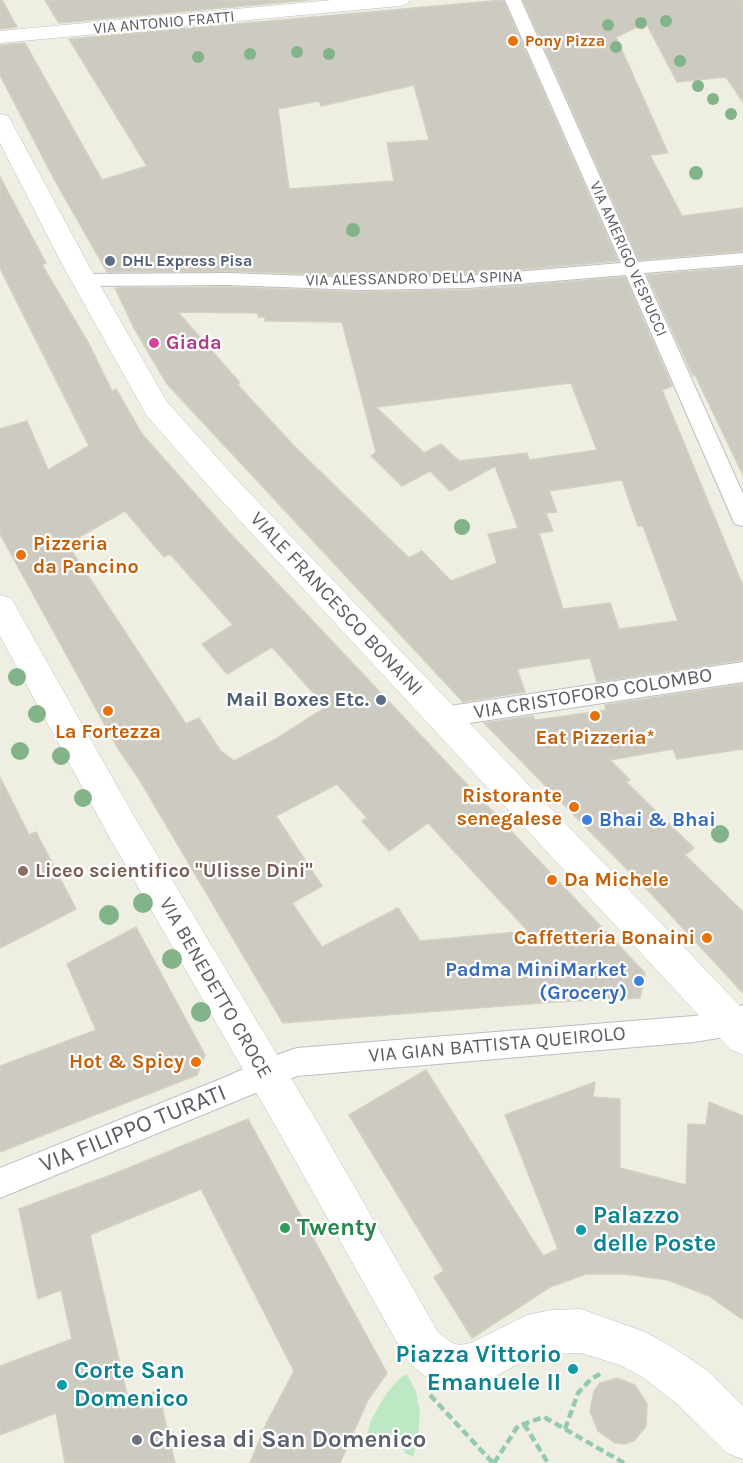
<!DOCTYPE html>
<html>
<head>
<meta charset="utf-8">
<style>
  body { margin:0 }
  canvas { display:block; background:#efeee2 }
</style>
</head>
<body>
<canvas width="743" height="1463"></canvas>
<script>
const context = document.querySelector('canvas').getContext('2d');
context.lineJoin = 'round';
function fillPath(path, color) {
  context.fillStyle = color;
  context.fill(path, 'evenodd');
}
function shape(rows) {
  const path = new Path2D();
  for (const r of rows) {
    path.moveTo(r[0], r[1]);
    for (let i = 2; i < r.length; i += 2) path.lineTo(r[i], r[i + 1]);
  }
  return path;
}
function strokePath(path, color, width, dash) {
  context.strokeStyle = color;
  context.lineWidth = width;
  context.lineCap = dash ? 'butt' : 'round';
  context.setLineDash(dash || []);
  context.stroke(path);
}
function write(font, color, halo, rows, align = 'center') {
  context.font = font + ' Karla,sans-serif';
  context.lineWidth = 4.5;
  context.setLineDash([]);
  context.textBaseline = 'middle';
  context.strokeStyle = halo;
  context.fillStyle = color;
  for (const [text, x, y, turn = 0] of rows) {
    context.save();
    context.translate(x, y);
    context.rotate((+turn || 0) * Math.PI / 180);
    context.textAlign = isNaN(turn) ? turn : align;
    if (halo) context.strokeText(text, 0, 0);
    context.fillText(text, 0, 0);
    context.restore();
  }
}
const green = shape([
  [407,1374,416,1391,420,1412,418,1438,413,1457,405,1453,397,1436,387,1433,381,1437,376,1445,365,1440,371,1420,386,1394,401,1377]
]);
const building = shape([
  [0,0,2,0,17,27,0,29,0,0],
  [45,0,308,0,59,23,45,0],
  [503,0,618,261,468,274,360,276,229,271,107,272,54,179,0,75,0,45,25,43,102,180,147,166,69,39,503,0],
  [414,85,429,140,387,143,394,181,289,189,278,109,319,101,321,106,414,85],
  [523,0,743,0,743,102,726,77,677,82,646,23,616,37,668,153,650,155,682,216,743,208,743,251,639,260,523,0],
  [0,177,46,263,42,265,89,344,112,391,116,389,142,434,228,531,645,973,640,998,554,1002,283,1023,139,779,117,747,0,534,0,429,27,421,48,470,89,446,0,268,0,177],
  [125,511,164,557,170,554,233,625,202,644,227,674,272,647,326,707,276,739,234,761,220,750,199,718,186,724,67,544,125,511],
  [337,784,367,818,362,821,389,851,428,823,528,931,420,941,398,908,322,947,292,903,322,886,276,816,337,784],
  [743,267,743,475,695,375,693,376,647,275,743,267],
  [625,277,672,386,662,390,743,586,743,660,597,682,590,658,517,669,525,692,463,702,167,384,134,328,115,288,229,287,360,292,468,290,625,277],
  [178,312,258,313,258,317,265,317,265,321,342,322,376,452,371,456,402,486,430,471,450,491,495,466,518,528,488,534,497,563,451,581,422,551,409,558,294,446,237,384,240,383,178,312],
  [571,383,597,450,529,460,527,453,459,461,441,444,424,453,376,407,571,383],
  [622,480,638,526,643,526,678,621,619,629,610,603,563,609,539,533,553,531,546,513,557,512,549,491,622,480],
  [743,684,743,749,677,759,673,749,610,760,630,780,626,782,694,848,685,855,743,912,743,993,656,899,484,723,533,716,535,720,565,716,606,710,605,705,743,684],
  [0,777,29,835,36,832,76,909,0,948,0,777],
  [136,927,205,1055,197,1075,0,1152,0,1066,96,1030,67,964,136,927],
  [426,1070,543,1256,558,1249,505,1115,595,1082,593,1097,620,1099,620,1168,686,1185,688,1124,706,1125,709,1102,743,1116,743,1320,709,1296,668,1280,625,1274,586,1274,550,1287,472,1338,434,1277,444,1271,349,1115,426,1070],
  [248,1119,387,1373,368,1400,340,1463,250,1463,267,1422,294,1371,201,1189,90,1235,129,1403,158,1390,175,1463,65,1463,56,1413,0,1435,0,1366,72,1339,61,1290,38,1299,19,1209,111,1175,248,1119],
  [617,1378,635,1385,647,1404,646,1426,634,1441,624,1444,615,1443,598,1431,590,1411,594,1391,600,1383,617,1378]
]);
const path = shape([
  [430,1395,493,1463],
  [524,1424,548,1463],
  [565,1429,578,1393,591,1379,600,1374],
  [494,1463,518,1426,544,1417,624,1463]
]);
const street = shape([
  [505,0,521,0,638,262,743,253,743,265,644,273,743,494,743,526,735,524,732,518,626,275,468,288,360,290,229,285,84,286,77,284,75,280,77,276,84,274,229,273,360,278,468,276,621,263,505,0],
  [743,662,743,682,443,727,435,724,431,717,435,710,443,707,743,662],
  [743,1005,743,1032,731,1036,694,1042,297,1076,0,1198,0,1168,228,1076,265,1059,297,1048,694,1016,731,1010,743,1005]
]);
const secondary = shape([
  [332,0,410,0,407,4,400,6,0,43,0,31,332,0],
  [0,114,8,116,11,121,89,266,167,402,240,483,743,1009,743,1055,730,1049,220,499,147,416,63,266,0,143,0,114],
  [0,595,11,598,135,818,319,1125,438,1332,452,1343,460,1345,471,1343,527,1315,551,1310,581,1309,645,1332,674,1348,708,1371,743,1406,743,1459,727,1453,676,1403,644,1378,620,1365,581,1353,551,1354,532,1357,492,1378,460,1389,425,1376,408,1362,291,1153,111,840,0,636,0,595]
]);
const trees = [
  [666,21,6],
  [641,23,6],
  [608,25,6],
  [616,47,6],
  [297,52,6],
  [250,54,6],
  [329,54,6],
  [198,57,6],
  [680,61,6],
  [698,86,6],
  [713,99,6],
  [731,114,6],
  [696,173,7],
  [353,230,7],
  [462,527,8],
  [17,677,9],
  [37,714,9],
  [20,751,9],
  [61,756,9],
  [83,798,9],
  [720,834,9],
  [143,903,10],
  [109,915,10],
  [172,959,10],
  [201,1012,10]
];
const markers = [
  [513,41,6,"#e8710a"],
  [110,261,6,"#5c6f8a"],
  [154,343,6,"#d1479c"],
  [21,555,6,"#e8710a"],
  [381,700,6,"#5c6f8a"],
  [108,711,6,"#e8710a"],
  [595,716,6,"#e8710a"],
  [574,807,6,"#e8710a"],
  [587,820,6,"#3f7fe0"],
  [23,871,6,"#8d6e63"],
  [552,880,6,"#e8710a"],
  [707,938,6,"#e8710a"],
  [639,981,6,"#3f7fe0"],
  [196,1062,6,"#e8710a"],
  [285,1228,6,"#2e9e5b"],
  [581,1230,6,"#0f9aa8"],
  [573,1369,6,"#0f9aa8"],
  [62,1385,6,"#0f9aa8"],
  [137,1440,6,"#6b7280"]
];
const farStreetnames = [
  ["VIA ANTONIO FRATTI",164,23,-5],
  ["VIA AMERIGO VESPUCCI",628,259,66],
  ["VIA ALESSANDRO DELLA SPINA",414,279,-1]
];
const farFoodnames = [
  ["Pony Pizza",525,41]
];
const farServicenames = [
  ["DHL Express Pisa",122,261]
];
const hotelNames = [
  ["Giada",166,343]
];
const foodNames = [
  ["Pizzeria",33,544,"left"],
  ["da Pancino",33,567,"left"],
  ["La Fortezza",108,732,"center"],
  ["Eat Pizzeria*",595,738,"center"],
  ["Ristorante",562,796],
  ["senegalese",562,819],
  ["Da Michele",564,880,"left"],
  ["Caffetteria Bonaini",695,938],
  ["Hot & Spicy",184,1062]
];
const streetNames = [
  ["VIALE FRANCESCO BONAINI",336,604,47],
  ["VIA CRISTOFORO COLOMBO",593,694,-9],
  ["VIA BENEDETTO CROCE",215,988,60],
  ["VIA GIAN BATTISTA QUEIROLO",497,1045,-5]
];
const serviceNames = [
  ["Mail Boxes Etc.",369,700]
];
const shopNames = [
  ["Bhai & Bhai",599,820],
  ["Padma MiniMarket",627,970,"right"],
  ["(Grocery)",627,993,"right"]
];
const educationNames = [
  ["Liceo scientifico \"Ulisse Dini\"",35,871]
];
const nearStreetnames = [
  ["VIA FILIPPO TURATI",133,1129,-22]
];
const nearCulturenames = [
  ["Palazzo",593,1216],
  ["delle Poste",593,1244],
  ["Piazza Vittorio",561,1355,"right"],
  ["Emanuele II",561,1383,"right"],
  ["Corte San",74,1371],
  ["Domenico",74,1399]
];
const nearLeisurenames = [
  ["Twenty",297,1228]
];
const nearWorshipnames = [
  ["Chiesa di San Domenico",149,1440]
];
fillPath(green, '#bce9c4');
fillPath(building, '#cccac1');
strokePath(building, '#d4d1c0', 1.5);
strokePath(street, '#bcbec5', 2);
strokePath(secondary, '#bdbfc7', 1);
strokePath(path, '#94caad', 4.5, [8, 4]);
fillPath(street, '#fff');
fillPath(secondary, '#fff');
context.fillStyle = '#83b388';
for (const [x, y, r] of trees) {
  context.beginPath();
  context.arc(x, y, r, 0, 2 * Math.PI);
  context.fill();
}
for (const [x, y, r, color] of markers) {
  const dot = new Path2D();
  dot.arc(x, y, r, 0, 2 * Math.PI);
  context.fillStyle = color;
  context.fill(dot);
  strokePath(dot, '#fff', 2);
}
write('16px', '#5a5d64', '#fff', farStreetnames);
write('bold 16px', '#c56008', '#fff', farFoodnames, 'left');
write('bold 16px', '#4e5e75', '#fff', farServicenames, 'left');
write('bold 20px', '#b23c85', '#fff', hotelNames, 'left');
write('bold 20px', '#c56008', '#fff', foodNames, 'right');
write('20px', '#5a5d64', '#fff', streetNames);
write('bold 20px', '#4e5e75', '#fff', serviceNames, 'right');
write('bold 20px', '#366cbe', '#fff', shopNames, 'left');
write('bold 20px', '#785e54', '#fff', educationNames, 'left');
write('24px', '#5a5d64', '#fff', nearStreetnames);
write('bold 24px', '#0d838f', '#fff', nearCulturenames, 'left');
write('bold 24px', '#27864d', '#fff', nearLeisurenames, 'left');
write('bold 24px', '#5b616d', '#fff', nearWorshipnames, 'left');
</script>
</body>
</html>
